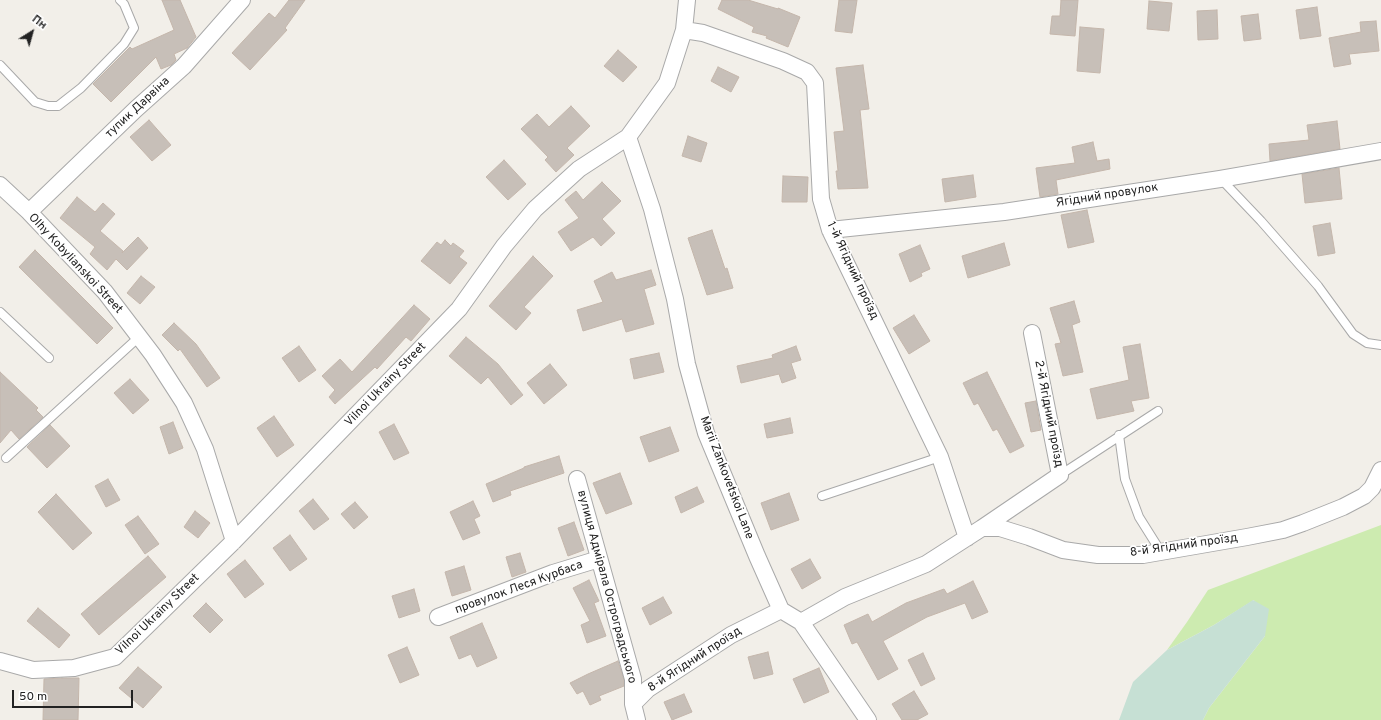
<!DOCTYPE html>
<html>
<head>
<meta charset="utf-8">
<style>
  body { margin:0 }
  #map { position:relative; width:1381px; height:720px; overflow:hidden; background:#f2efe9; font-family:Overpass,sans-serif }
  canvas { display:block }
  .north { position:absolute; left:12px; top:12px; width:40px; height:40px; -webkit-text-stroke:3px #fff; paint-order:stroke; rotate:37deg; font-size:11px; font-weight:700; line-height:16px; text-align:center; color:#222 }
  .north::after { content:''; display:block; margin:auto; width:14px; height:18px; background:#222; clip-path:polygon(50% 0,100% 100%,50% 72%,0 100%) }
  .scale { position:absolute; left:12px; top:690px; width:121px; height:18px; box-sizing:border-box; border:2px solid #222; border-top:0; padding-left:5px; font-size:12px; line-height:14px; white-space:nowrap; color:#222; -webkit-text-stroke:3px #fff; paint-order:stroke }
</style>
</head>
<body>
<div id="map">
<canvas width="1381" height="720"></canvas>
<div class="north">Пн</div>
<div class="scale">50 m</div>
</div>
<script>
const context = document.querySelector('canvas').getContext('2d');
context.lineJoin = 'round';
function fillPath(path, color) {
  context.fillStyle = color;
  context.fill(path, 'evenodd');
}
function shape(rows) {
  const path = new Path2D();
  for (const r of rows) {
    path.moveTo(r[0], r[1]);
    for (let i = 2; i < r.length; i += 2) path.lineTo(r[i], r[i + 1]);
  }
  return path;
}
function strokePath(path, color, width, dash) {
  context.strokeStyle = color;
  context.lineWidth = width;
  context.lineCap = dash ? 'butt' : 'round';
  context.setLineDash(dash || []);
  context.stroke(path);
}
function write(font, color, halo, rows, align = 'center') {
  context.font = font + ' Overpass,sans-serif';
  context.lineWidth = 3.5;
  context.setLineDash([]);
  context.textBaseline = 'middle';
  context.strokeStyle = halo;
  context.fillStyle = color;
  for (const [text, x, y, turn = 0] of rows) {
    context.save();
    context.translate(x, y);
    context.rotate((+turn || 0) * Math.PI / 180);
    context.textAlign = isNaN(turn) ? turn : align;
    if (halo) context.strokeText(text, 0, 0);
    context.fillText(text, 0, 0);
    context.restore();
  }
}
const grass = shape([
  [1381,525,1381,720,1203,720,1209,708,1265,636,1254,600,1214,625,1167,650,1187,622,1208,590]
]);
const wetland = shape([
  [1253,600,1269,609,1265,636,1209,708,1203,720,1119,720,1133,682,1167,650,1214,625]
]);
const building = shape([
  [162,0,180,0,196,37,187,48,174,54,176,60,171,65,161,69,156,57,111,102,93,84,130,47,132,49,174,30,162,0],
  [289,0,305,0,285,28,287,30,250,70,232,53,269,13,275,18,289,0],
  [722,0,748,0,778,9,778,8,800,17,788,47,766,38,767,36,752,32,754,27,718,9,722,0],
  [839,0,857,0,852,33,835,31,839,0],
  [1061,0,1078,0,1075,36,1050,34,1052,16,1060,16,1061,0],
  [1149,1,1172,3,1169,31,1147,29,1149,1],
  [1317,7,1321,36,1300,39,1296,10,1317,7],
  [1217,10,1218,39,1198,40,1197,11,1217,10],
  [1258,14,1261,39,1244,41,1241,16,1258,14],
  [1376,21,1379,51,1349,54,1351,64,1334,67,1329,38,1361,32,1360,22,1376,21],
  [1080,27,1104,29,1100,73,1077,71,1080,27],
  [618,50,637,67,623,82,604,66,618,50],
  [863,65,869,109,860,110,868,188,838,189,836,171,838,171,834,132,844,131,836,68,863,65],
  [718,67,739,77,731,92,711,81,718,67],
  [571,106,590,126,567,148,574,155,556,172,545,160,548,157,521,129,537,114,549,127,571,106],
  [149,120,171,145,152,161,130,137,149,120],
  [1337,121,1340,149,1270,161,1269,144,1309,140,1307,125,1337,121],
  [688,136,707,143,701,162,682,156,688,136],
  [1093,142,1097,161,1109,159,1110,169,1056,180,1058,194,1040,197,1036,168,1075,163,1072,147,1093,142],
  [504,160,526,184,508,200,486,177,504,160],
  [1339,168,1342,199,1305,203,1302,174,1339,168],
  [973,175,976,197,945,202,942,179,973,175],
  [783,176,808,177,807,202,782,202,783,176],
  [602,182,621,201,602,219,615,233,601,246,593,237,571,251,558,232,579,218,565,200,576,191,583,200,602,182],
  [77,197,95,212,103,203,115,214,100,231,123,251,122,253,138,237,148,248,127,270,116,259,107,270,90,254,95,247,60,218,77,197],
  [1087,210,1094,242,1068,248,1061,215,1087,210],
  [1330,223,1335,253,1318,256,1313,226,1330,223],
  [712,230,725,269,727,268,733,288,707,295,688,238,712,230],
  [445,240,451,246,453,243,464,251,459,257,467,263,450,284,421,261,437,242,441,245,445,240],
  [1004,243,1010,265,968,278,962,256,1004,243],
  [920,245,930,269,921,273,922,276,910,282,899,254,920,245],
  [35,250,113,328,97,344,19,267,35,250],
  [533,256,553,276,524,307,531,313,516,330,489,306,533,256],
  [651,270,656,285,644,289,654,324,626,332,622,319,583,331,577,310,603,302,594,281,612,272,616,280,651,270],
  [141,276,155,287,140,304,127,293,141,276],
  [1074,301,1080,322,1072,325,1083,372,1063,376,1055,344,1061,343,1050,308,1074,301],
  [414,305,430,319,411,341,406,337,377,369,375,367,335,404,329,397,335,390,322,376,340,359,352,372,414,305],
  [914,315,930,341,909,354,893,328,914,315],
  [174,323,196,344,220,378,207,387,180,349,178,351,162,335,174,323],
  [466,337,498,364,523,395,511,405,488,377,481,384,449,356,466,337],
  [1140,344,1149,398,1131,401,1134,411,1097,419,1090,389,1129,380,1123,347,1140,344],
  [299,346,316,370,299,382,282,358,299,346],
  [796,346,801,360,791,363,796,378,782,383,779,374,741,383,737,366,773,358,772,355,796,346],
  [659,353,664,372,634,379,630,359,659,353],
  [550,364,567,385,544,404,527,383,550,364],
  [0,372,38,408,36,410,43,417,19,439,11,430,0,443,0,372],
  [987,372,1024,446,1010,453,997,429,993,431,978,403,974,405,963,383,987,372],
  [130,379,149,400,133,414,114,393,130,379],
  [1036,401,1041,430,1031,432,1025,403,1036,401],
  [274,416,294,445,277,457,257,428,274,416],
  [790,418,793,433,767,438,764,424,790,418],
  [173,422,183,448,169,454,160,427,173,422],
  [394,424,409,453,394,460,379,432,394,424],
  [50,425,70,446,47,468,27,447,50,425],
  [670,427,679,451,649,462,640,437,670,427],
  [559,456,564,473,510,491,511,495,493,502,486,484,524,468,524,467,559,456],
  [620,473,632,504,606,514,593,483,620,473],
  [108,479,120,500,106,507,95,486,108,479],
  [697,487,704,502,681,513,675,497,697,487],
  [789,493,799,520,771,530,761,503,789,493],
  [56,494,92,533,73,550,38,512,56,494],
  [313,499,329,519,314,530,299,511,313,499],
  [473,501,480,516,474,519,480,533,463,540,450,512,473,501],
  [355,502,368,517,354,529,341,514,355,502],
  [195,511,210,523,198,538,184,527,195,511],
  [138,516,159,544,145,554,125,525,138,516],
  [574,522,584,550,568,556,558,528,574,522],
  [290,535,307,559,290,571,273,548,290,535],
  [520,553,526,572,512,577,506,557,520,553],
  [148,556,166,577,99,635,81,614,148,556],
  [810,559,821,578,802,589,791,569,810,559],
  [245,560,264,584,245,598,227,574,245,560],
  [464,566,471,590,452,596,445,572,464,566],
  [589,580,599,601,594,603,606,636,587,643,581,625,590,621,573,588,589,580],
  [973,581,988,612,972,619,965,603,927,617,883,641,898,669,878,680,857,642,852,644,844,625,868,614,872,622,906,603,944,589,947,594,973,581],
  [414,589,420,611,399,618,392,596,414,589],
  [663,597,672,613,650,625,642,608,663,597],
  [206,603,223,620,210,633,193,616,206,603],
  [38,608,70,635,59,648,27,621,38,608],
  [482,623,497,658,477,667,471,654,459,659,450,637,482,623],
  [407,647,419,675,400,683,388,655,407,647],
  [768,652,773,674,754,679,748,657,768,652],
  [923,653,935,679,921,686,908,660,923,653],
  [618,661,624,680,624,686,599,696,601,700,590,705,583,691,577,694,570,683,588,674,618,661],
  [138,667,162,687,143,708,119,688,138,667],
  [819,668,829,692,804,703,793,679,819,668],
  [62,678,79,678,78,720,43,720,44,679,62,678],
  [914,691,928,714,917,720,902,720,892,704,914,691],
  [684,694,692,712,672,720,664,702,684,694]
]);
const lane = shape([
  [0,65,35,102,48,106,58,106,81,88,124,44,134,28,124,4,120,0],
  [1221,179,1261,221,1318,286,1353,334,1367,343,1381,345],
  [0,312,49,358],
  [1119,435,1125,479,1139,517,1161,552],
  [6,458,139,337],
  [1060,475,1158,411],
  [822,496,940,457]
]);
const street = shape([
  [684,30,703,33,783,61,807,72,815,83,821,199,830,230,940,457,967,538],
  [628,137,652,209,675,299,687,364,706,433,757,556,781,610,801,622,868,720],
  [0,185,29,212,105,292,153,355,184,403,205,449,234,541],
  [29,212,136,109,184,66,242,0],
  [830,230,1004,212,1220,179,1381,151],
  [577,479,633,679,633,704,637,720],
  [982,528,1060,475,1032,333],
  [438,617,553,573,599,559],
  [801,622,845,597,926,564,982,528,1000,528,1029,537,1063,550,1098,555,1143,555,1247,537,1283,530,1303,523,1343,507,1364,496,1372,488,1381,470],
  [0,661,33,670,74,668,115,657,234,541,459,309,504,246,535,209,579,169,628,137,667,83,684,30,687,0],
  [633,704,648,689,731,635,781,610]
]);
const streetNames = [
  ["тупик Дарвіна",138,108,-43],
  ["Ягідний провулок",1107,196,-9],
  ["Olhy Kobylianskoi Street",75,264,47],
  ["1-й Ягідний проїзд",852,271,65],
  ["Vilnoi Ukrainy Street",386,385,-46],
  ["2-й Ягідний проїзд",1048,414,79],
  ["Marii Zankovetskoi Lane",726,478,69],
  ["8-й Ягідний проїзд",1184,546,-8],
  ["вулиця Адмірала Остроградського",606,587,75],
  ["провулок Леся Курбаса",519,588,-20],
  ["Vilnoi Ukrainy Street",158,615,-44],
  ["8-й Ягідний проїзд",695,660,-33]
];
fillPath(grass, '#cdebb0');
fillPath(wetland, '#c6e0d4');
fillPath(building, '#c7bfb8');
strokePath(building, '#c4b6ab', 1);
strokePath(lane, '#a9a9a9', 10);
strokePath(street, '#a9a9a9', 18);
strokePath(lane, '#fff', 8);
strokePath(street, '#fff', 16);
write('12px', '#222', '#fff', streetNames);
</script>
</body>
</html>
